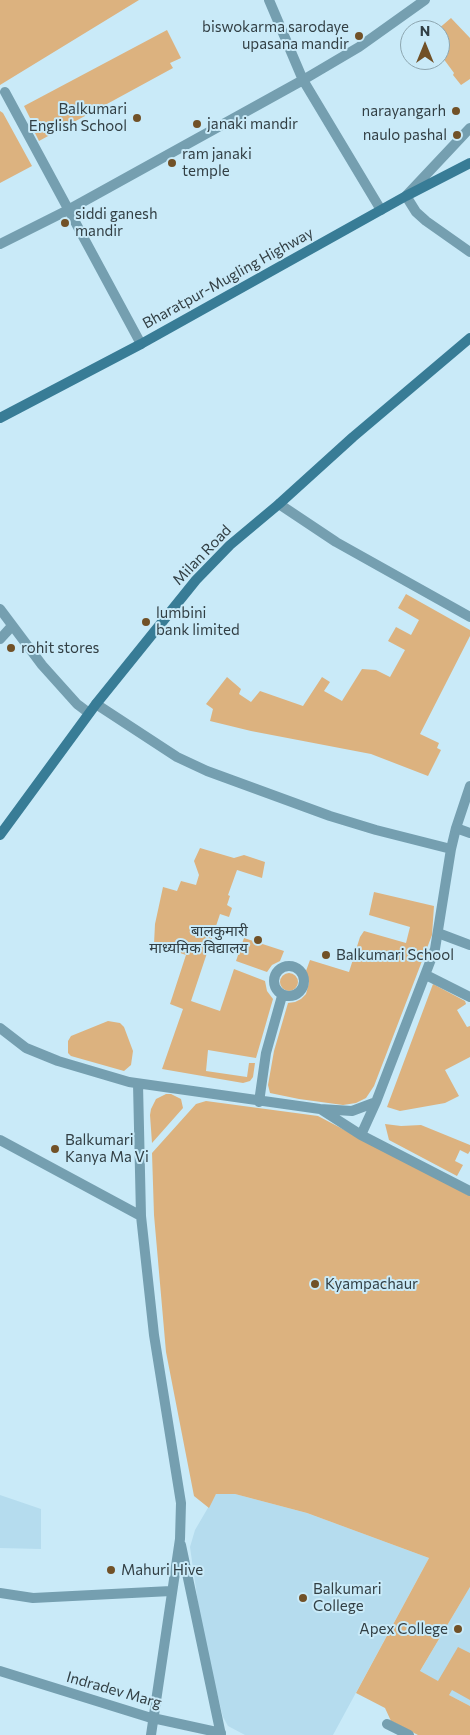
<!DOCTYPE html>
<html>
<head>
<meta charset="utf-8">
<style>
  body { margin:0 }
  #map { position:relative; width:470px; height:1735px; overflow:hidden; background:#c9eaf8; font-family:Commissioner,sans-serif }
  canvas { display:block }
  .north { position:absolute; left:400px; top:20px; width:50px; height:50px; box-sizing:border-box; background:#c9eaf8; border:1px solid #8da6b0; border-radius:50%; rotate:0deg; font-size:14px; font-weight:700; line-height:20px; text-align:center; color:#323f44 }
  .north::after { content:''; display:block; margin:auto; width:18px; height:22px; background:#715127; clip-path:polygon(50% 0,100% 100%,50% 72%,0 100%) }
</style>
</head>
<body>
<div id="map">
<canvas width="470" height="1735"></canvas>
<div class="north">N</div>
</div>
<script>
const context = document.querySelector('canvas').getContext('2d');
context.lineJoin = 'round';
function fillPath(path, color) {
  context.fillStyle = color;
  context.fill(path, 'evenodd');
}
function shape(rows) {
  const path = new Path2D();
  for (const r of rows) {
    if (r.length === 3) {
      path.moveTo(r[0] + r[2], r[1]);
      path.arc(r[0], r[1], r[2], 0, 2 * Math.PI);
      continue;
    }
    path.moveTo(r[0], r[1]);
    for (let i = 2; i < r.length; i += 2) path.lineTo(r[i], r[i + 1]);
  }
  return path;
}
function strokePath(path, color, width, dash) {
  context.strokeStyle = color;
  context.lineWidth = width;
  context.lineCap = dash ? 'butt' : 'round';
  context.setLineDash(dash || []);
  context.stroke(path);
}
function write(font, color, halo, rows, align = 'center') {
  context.font = font + ' Commissioner,"Noto Sans Devanagari",sans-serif';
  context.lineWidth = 4;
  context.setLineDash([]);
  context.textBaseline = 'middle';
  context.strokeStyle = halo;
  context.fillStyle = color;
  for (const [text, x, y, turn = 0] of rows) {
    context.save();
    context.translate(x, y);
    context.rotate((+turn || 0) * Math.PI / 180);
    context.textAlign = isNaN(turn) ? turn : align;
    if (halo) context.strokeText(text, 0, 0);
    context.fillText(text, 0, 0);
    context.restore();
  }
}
const built = shape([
  [216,1494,235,1494,307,1513,429,1558,333,1735,245,1735,228,1726,223,1717,203,1638,190,1547,195,1530],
  [0,1495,41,1509,41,1549,0,1548],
  [470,1587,470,1706,416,1678]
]);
const green = shape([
  [0,0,139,0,0,85],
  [451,18,470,38,470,79,461,85,453,75,454,73,440,54,440,30,437,30],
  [167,30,181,58,170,63,173,68,39,141,35,133,37,132,24,106],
  [0,111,3,113,32,166,0,183],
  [406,594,470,630,470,636,420,734,439,743,437,748,441,750,428,776,371,754,251,731,210,721,213,709,206,704,227,677,241,689,239,694,251,702,260,691,303,706,322,677,330,682,324,691,342,701,362,669,376,670,390,677,405,650,388,641,396,627,411,635,419,620,398,608],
  [200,848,234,858,244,855,265,862,262,878,237,870,228,895,230,896,227,905,232,908,229,917,220,914,191,1001,220,1011,234,969,265,981,267,991,273,999,256,1058,208,1050,206,1071,247,1077,249,1063,255,1063,253,1077,250,1081,243,1083,162,1069,183,1009,170,1004,186,955,154,944,155,924,163,887,177,891,181,881,196,885,199,875,194,861],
  [374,892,434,906,432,935,374,1086,366,1098,356,1103,343,1105,299,1099,270,1093,268,1085,274,1051,288,1003,295,1002,301,999,306,994,309,983,306,971,310,960,349,972,360,937,364,931,406,943,410,927,369,915],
  [244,938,284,951,280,961,272,965,267,972,236,961],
  [289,982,9],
  [433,984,465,1001,466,1004,457,1010,467,1027,470,1026,470,1057,445,1070,459,1096,445,1103,400,1111,387,1107],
  [108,1021,120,1023,124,1027,133,1051,131,1065,124,1071,71,1056,68,1053,68,1041,71,1036],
  [166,1094,171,1094,181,1099,183,1108,152,1143,150,1115,151,1109,156,1099],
  [206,1101,318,1116,470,1196,470,1587,420,1671,438,1681,458,1647,470,1653,470,1700,452,1690,449,1695,470,1706,470,1735,418,1735,391,1721,385,1708,356,1693,429,1558,307,1513,235,1494,216,1494,209,1508,194,1496,166,1352,154,1215,152,1153,196,1104],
  [385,1124,401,1126,421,1125,470,1145,470,1151,468,1154,460,1150,455,1161,463,1165,457,1176,389,1140]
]);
const street = shape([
  [269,0,303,80,381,210],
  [5,92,141,344],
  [470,128,406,196,416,212,426,221,470,252],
  [0,244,68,210,303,80,359,47,425,0],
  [279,504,336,542,470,617],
  [0,609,42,665,77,704,89,713],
  [0,639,12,626],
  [96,704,177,757,207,771,330,816,376,830,451,849],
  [456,828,470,833],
  [438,933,470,945],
  [289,981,15],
  [426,975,470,997],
  [0,1028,26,1048,58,1061,129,1082,320,1109,352,1111,376,1102],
  [138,1084,141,1216,154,1335,181,1503,180,1539,151,1735],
  [259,1102,266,1053,282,996],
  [322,1110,361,1135,470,1191],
  [361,1135,376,1102,435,949,451,849,456,828,470,786],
  [0,1140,141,1216],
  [181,1545,221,1735],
  [0,1593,33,1598,171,1591],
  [0,1671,148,1717,221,1733],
  [387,1724,409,1735]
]);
const secondary = shape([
  [0,418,141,344,406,196,470,163],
  [0,835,96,704,196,580,230,545,279,504,353,437,470,338]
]);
const markers = [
  [359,36,5,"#715127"],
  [456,111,5,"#715127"],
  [137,118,5,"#715127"],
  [197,124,5,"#715127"],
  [457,135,5,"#715127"],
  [172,163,5,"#715127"],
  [65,223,5,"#715127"],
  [146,622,5,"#715127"],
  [11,648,5,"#715127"],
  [258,940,5,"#715127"],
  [326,955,5,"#715127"],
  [55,1149,5,"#715127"],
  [315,1284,5,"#715127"],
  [111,1570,5,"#715127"],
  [303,1598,5,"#715127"],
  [458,1629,5,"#715127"]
];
const poiNames = [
  ["biswokarma sarodaye",349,27,"right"],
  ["upasana mandir",349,44,"right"],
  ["Balkumari",127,109,"right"],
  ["English School",127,126,"right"],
  ["narayangarh",446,111,"right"],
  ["janaki mandir",207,124],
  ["naulo pashal",447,135,"right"],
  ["ram janaki",182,154],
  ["temple",182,171],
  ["siddi ganesh",75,214],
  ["mandir",75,231],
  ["lumbini",156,613],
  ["bank limited",156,630],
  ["rohit stores",21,648],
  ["बालकुमारी",248,931,"right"],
  ["माध्यमिक विद्यालय",248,948,"right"],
  ["Balkumari School",336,955],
  ["Balkumari",65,1140],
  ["Kanya Ma Vi",65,1157],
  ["Kyampachaur",325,1284],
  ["Mahuri Hive",121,1570],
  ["Balkumari",313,1589],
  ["College",313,1606],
  ["Apex College",448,1629,"right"]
];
const streetNames = [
  ["Bharatpur-Mugling Highway",228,278,-29],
  ["Milan Road",202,555,-46],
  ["Indradev Marg",114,1690,16]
];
fillPath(built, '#b5dcee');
fillPath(green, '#dcb27f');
strokePath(street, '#759fb0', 10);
strokePath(secondary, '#387c96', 10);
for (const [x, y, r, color] of markers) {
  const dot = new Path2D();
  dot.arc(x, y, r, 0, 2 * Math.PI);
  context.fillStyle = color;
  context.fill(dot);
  strokePath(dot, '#c9eaf8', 2);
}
write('15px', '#323f44', '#c9eaf8', poiNames, 'left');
write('15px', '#323f44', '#c9eaf8', streetNames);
</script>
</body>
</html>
